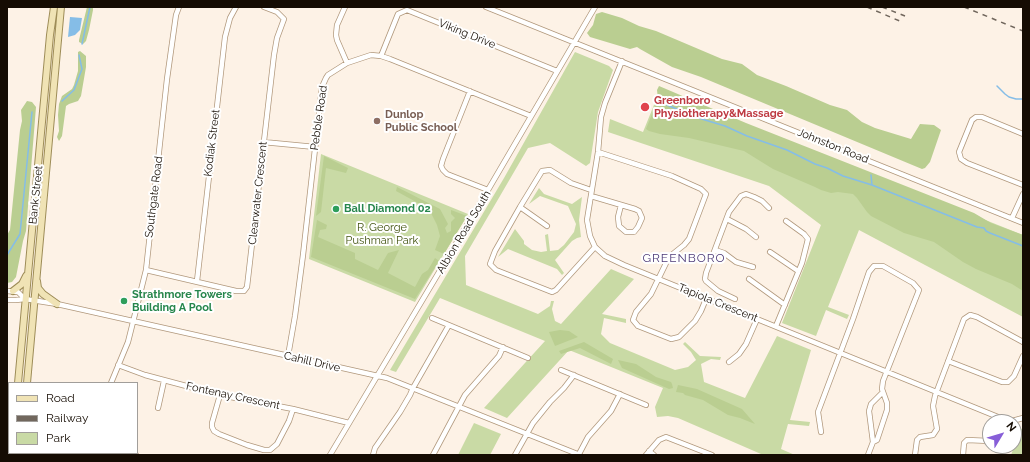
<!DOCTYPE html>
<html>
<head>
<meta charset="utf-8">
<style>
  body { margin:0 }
  #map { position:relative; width:1030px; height:462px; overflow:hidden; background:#fdf2e6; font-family:Raleway,sans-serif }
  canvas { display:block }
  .frame { position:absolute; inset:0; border:8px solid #150c03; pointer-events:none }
  .legend { position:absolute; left:8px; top:382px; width:130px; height:72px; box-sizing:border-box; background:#fff; border:1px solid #a19e9a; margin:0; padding:5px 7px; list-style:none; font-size:12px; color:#150c03 }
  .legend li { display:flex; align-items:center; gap:8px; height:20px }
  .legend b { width:20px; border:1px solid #a19e9a }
  .north { position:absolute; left:982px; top:414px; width:40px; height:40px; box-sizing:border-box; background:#fff; border:1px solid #a19e9a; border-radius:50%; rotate:52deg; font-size:11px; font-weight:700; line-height:16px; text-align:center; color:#150c03 }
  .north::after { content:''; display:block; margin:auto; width:14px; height:18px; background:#875ed8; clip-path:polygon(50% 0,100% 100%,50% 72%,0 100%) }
</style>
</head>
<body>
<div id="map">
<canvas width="1030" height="462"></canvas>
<div class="frame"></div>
<ul class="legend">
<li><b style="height:5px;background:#f0e3b5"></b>Road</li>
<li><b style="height:5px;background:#71675d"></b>Railway</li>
<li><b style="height:11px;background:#c9daa5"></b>Park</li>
</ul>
<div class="north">N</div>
</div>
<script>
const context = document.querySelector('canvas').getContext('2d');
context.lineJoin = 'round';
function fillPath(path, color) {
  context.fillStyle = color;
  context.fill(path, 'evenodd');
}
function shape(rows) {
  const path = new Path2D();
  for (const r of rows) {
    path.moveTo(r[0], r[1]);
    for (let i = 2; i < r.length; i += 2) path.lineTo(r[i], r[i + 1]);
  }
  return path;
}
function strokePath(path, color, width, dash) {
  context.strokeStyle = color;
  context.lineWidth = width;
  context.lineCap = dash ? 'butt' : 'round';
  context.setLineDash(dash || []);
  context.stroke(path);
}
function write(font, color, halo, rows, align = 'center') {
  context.font = font + ' Raleway,sans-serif';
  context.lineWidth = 4;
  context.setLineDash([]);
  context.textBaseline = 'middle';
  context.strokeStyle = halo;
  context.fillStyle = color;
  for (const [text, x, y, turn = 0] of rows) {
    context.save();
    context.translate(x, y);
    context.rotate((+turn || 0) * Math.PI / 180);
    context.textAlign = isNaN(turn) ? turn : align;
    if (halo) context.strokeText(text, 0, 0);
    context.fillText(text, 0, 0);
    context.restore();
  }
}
const green = shape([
  [575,52,609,66,613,70,598,112,590,163,586,166,550,143,528,148,465,256,466,285,538,314,550,306,551,301,554,301,552,309,555,321,561,324,611,269,634,279,602,314,626,319,626,323,604,318,601,334,610,343,675,370,688,367,696,360,691,352,683,344,685,342,700,356,721,357,720,360,711,359,701,364,704,382,745,398,777,336,811,350,790,420,810,422,809,426,788,424,781,449,795,455,760,455,761,454,678,418,668,416,657,417,655,407,663,388,569,350,507,418,484,408,545,341,440,298,396,372,390,370,504,178],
  [660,90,1023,235,1023,317,859,230,828,307,849,315,847,319,826,310,816,336,782,323,821,225,769,186,608,132,610,119,643,132],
  [321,154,468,214,415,302,309,259],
  [539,188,544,194,572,204,582,197,579,220,581,237,577,238,572,241,555,260,564,273,562,275,557,269,508,249,498,257,515,229,524,241,524,244,532,250,541,252,547,251,545,235,548,234,550,251,558,250,564,245,574,232,576,224,568,206,540,196,529,204],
  [474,423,501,434,490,455,458,455],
  [1023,428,1023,455,1011,455,1021,429]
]);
const forest = shape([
  [87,7,93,7,93,10,89,30,86,41,83,44,79,42,79,40],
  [602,12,622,18,639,26,656,31,722,59,742,64,757,75,786,86,830,105,847,110,862,122,875,128,911,139,920,124,934,125,941,130,930,162,925,168,922,169,701,77,672,67,640,49,637,47,630,49,590,37,587,33,593,25,596,14],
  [80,51,86,56,86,67,81,96,78,101,69,104,66,106,62,136,59,141,57,137,59,131,58,115,59,104,62,96,72,89,74,85,78,71,78,52],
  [659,86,746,123,974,213,991,223,1023,235,1023,291,1012,284,976,269,963,262,934,242,904,233,871,216,867,212,857,198,853,194,838,192,831,193,821,190,815,187,773,169,744,151,689,138,660,134,649,131,646,129,658,99,657,90],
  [27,101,32,102,36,107,26,231,23,241,16,277,12,282,7,283,7,235,10,230,20,130,22,121,21,110],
  [324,156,348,168,346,173,326,168,321,212,316,216],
  [397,187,440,209,448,224,445,228,447,233,451,231,451,222,455,218,451,214,451,210,467,216,444,254,435,250,440,236,437,225,429,209,396,191],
  [317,220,327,225,326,229,320,230,318,237,355,253,355,259,378,270,388,253,399,250,388,273,415,287,422,274,428,270,435,258,439,261,415,299,311,257],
  [560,330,569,331,578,337,555,346,549,332],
  [584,342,613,359,611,364,580,348,561,354,559,351],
  [618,360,636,364,656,377,671,382,672,384,673,388,669,389,622,368],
  [678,385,697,389,742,409,755,424,740,418,728,415,703,400,685,395,683,393,676,392]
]);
const water = shape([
  [70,17,82,18,80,30,75,35,68,37]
]);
const stream = shape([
  [82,44,90,7],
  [997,86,1005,94,1009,97,1016,99,1023,99],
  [62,101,74,90,82,69,79,55],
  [665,104,695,117,725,126,747,136,787,150,815,164,827,168,843,176,872,185,977,227,984,228,986,231,990,233,1023,246],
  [871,175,872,185],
  [7,255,20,234,32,112]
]);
const minor = shape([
  [345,7,337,25,336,35,337,40,347,63],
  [486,7,1023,223],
  [381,56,398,14,407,10,557,71],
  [622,61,605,103,601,117,598,152,587,220,590,236,595,247,605,256,624,265,1003,419,1012,421,1023,418],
  [470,91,443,159,441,166,443,170,447,174,488,190],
  [1023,134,982,117,976,117,972,120,959,152,961,159,967,163,1023,185],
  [263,142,315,147],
  [598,152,672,176,701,189,706,194,689,239,684,245,669,257,651,294,636,312,633,320,638,326,671,339,679,337,695,321,701,311,706,299],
  [591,190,571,183,550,170,542,171,520,207,495,251,490,264,496,270,552,292,556,290,595,247],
  [591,196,635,209,639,211,642,218,638,227,634,232,626,232,619,226,618,217,621,205],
  [520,207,547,226],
  [1012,218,1023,194],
  [727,219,746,229,756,237],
  [715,250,724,253,736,262,753,267],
  [770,252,798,271],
  [146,270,236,291,244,291,247,287,274,55,277,38,284,19,277,12,264,7],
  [749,279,785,305],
  [197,281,225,37,230,18,236,7],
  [7,291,18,292,25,299],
  [735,299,718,291,706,281,705,279,706,273,729,212,741,196,746,194,754,197,762,201,769,208],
  [7,300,16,300,25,299,57,304,387,378,580,455],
  [432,318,528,358],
  [776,326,802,263,808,239,804,234,786,221],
  [288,356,295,316,303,255,322,87,326,78,328,75,347,63,371,55,381,56,390,59,531,116],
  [948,361,1002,382,1008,382,1014,376,1023,356],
  [729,362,739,354,746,344,757,319],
  [118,365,145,375,220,395,293,409,349,423],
  [561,370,646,405],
  [111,383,128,342,146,270,167,79,176,15,179,7],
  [220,395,212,423,212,427,214,431,219,434,247,445,264,450,270,450,277,444,289,421,293,409],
  [158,408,164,381],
  [821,432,818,412,821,404,853,319,869,272,874,266,883,266,913,283,919,290,883,381,882,389,887,403,887,410,877,440,873,442,868,455],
  [873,442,869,411,871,404,883,392],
  [649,451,654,455],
  [132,453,136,455],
  [579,454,588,437,611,411,620,394],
  [330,455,488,190,595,7],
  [373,455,375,448,400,412,410,395,413,388,449,325],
  [433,455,465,395,499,356,503,347],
  [515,455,533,423,550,402,564,388,574,375],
  [646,455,659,440,666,437,712,455],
  [915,455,917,440,920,437,933,435,937,429,933,406,935,396,964,319,970,315,977,317,1023,342],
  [963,455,964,443,967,440,990,441]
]);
const major = shape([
  [37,281,38,288,43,294,57,304],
  [13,291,22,284,26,276],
  [18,383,50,35,54,7],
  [27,383,61,7],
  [21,453,21,455],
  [13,455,13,453]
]);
const rail = shape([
  [867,7,902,22],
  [882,7,905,16],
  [964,7,1023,31]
]);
const markers = [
  [645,107,5,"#e0444e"],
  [377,121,4,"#8d6e63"],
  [336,209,4,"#2e9e5b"],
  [124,301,4,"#2e9e5b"]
];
const streetNames = [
  ["Viking Drive",467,34,22],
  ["Pebble Road",319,118,-82],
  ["Kodiak Street",212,143,-83],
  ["Johnston Road",833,146,22],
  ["Clearwater Crescent",258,193,-84],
  ["Bank Street",36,195,-84],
  ["Southgate Road",154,197,-83],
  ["Albion Road South",464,232,-59],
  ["Tapiola Crescent",718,303,22],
  ["Cahill Drive",312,362,13],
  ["Fontenay Crescent",233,396,12]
];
const healthNames = [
  ["Greenboro",654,101],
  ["Physiotherapy&Massage",654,114]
];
const educationNames = [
  ["Dunlop",385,115],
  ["Public School",385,128]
];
const leisureNames = [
  ["Ball Diamond 02",344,209],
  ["Strathmore Towers",132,295],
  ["Building A Pool",132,308]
];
const parkNames = [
  ["R. George",382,228],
  ["Pushman Park",382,241]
];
const neighbourhoodNames = [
  ["GREENBORO",684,258]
];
fillPath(green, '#c9daa5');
fillPath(forest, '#bace91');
fillPath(water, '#85bde7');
strokePath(stream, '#85bde7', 1.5);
strokePath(minor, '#b1987c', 6);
strokePath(major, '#9d8c57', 8);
strokePath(minor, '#fff', 4.5);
strokePath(major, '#f0e3b5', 6);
strokePath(rail, '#71675d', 1.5, [5, 5]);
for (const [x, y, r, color] of markers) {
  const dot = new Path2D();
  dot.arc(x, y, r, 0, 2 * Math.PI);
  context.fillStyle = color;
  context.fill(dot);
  strokePath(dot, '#fff', 1.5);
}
write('11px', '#150c03', '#fff', streetNames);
write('bold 11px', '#be3a42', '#fff', healthNames, 'left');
write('bold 11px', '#785e54', '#fff', educationNames, 'left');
write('bold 11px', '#27864d', '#fff', leisureNames, 'left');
write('11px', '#41520f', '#fff', parkNames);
context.letterSpacing = '1px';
write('12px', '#4d3a77', '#fff', neighbourhoodNames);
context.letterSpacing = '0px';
</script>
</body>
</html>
